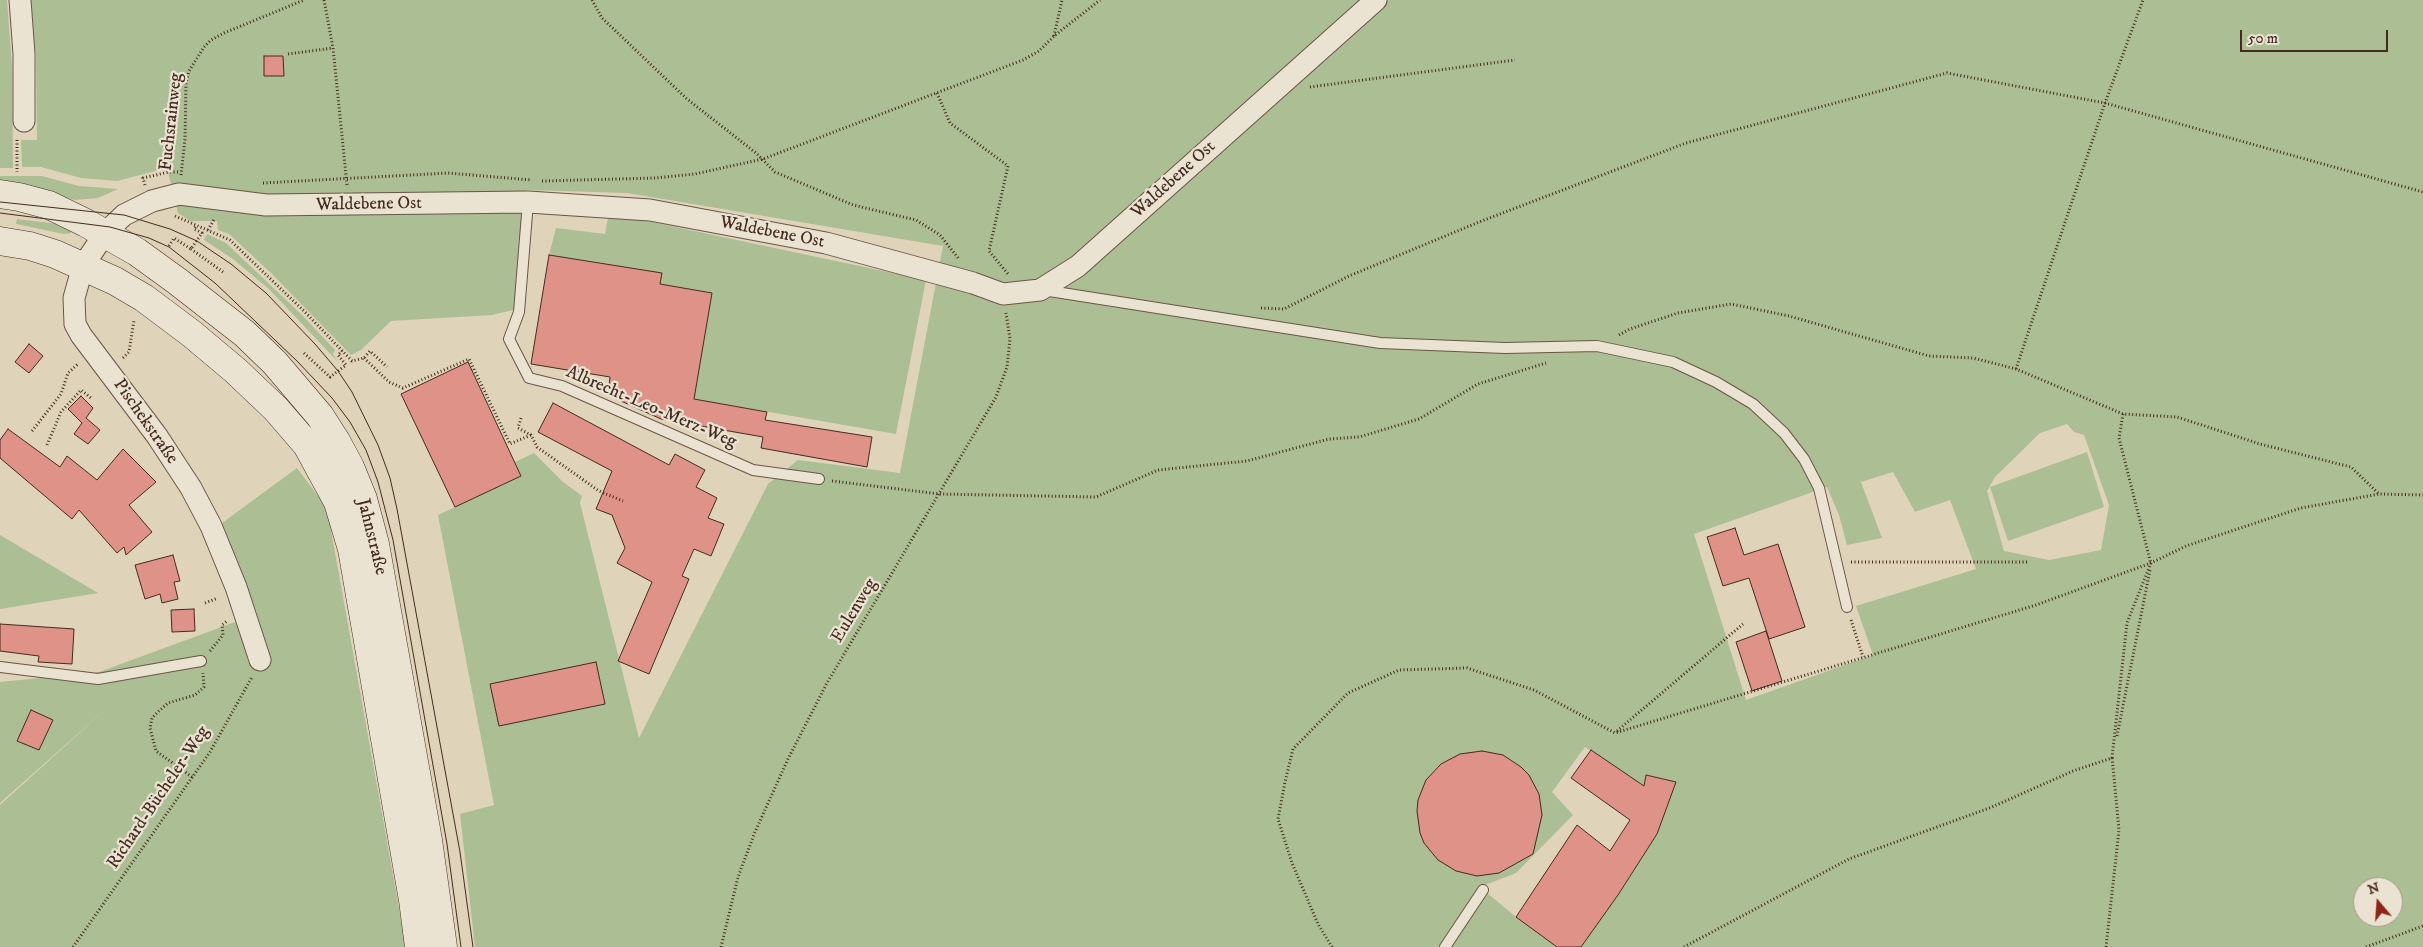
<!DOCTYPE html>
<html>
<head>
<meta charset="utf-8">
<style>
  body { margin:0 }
  #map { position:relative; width:2423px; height:947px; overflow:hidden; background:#dfd4ba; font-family:"IM FELL DW Pica",serif }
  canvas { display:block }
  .north { position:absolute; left:2353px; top:877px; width:50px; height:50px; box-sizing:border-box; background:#eae3d2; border:1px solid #a8998a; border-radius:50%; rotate:342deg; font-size:14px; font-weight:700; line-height:20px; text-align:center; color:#452a1f }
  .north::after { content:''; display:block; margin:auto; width:18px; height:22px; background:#8f2418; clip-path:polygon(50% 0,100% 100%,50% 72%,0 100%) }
  .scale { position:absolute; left:2240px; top:30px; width:148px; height:22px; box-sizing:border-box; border:2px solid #452a1f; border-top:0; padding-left:6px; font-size:15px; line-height:18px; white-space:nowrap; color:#452a1f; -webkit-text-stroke:4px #eae3d2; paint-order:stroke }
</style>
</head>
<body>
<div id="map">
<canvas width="2423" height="947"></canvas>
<div class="north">N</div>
<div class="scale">50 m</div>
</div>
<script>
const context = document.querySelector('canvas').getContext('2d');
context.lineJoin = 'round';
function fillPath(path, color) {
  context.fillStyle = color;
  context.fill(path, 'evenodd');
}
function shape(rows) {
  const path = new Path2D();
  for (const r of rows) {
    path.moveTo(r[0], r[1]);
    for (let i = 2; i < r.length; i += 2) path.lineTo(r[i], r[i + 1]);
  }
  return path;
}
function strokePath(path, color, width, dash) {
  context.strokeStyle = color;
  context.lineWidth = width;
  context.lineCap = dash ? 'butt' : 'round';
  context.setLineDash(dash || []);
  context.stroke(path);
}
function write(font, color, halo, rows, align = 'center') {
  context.font = font + ' "IM FELL DW Pica",serif';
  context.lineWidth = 4.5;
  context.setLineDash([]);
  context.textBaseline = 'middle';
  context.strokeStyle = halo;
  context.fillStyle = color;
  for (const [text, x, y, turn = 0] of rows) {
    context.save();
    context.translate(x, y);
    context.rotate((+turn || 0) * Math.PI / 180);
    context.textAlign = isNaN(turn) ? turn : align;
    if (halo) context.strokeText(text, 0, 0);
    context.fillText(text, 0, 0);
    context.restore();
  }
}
const green = shape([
  [0,0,7,0,12,67,13,168,0,168],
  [28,0,2423,0,2423,947,1581,947,1620,892,1657,834,1675,782,1647,775,1644,786,1585,747,1552,792,1573,815,1516,873,1480,887,1516,917,1557,947,475,947,460,814,494,805,438,515,521,476,515,462,534,453,563,482,582,496,580,503,639,738,768,484,798,460,900,473,943,246,627,193,527,190,517,309,492,315,391,321,361,350,351,355,271,273,229,234,218,230,217,221,190,221,178,213,167,168,117,181,81,178,41,167,22,167,21,140,37,140,36,55],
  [2067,424,2074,432,2084,435,2109,505,2101,550,2049,560,2004,551,1987,491,1995,477,2040,433],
  [1893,472,1915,512,1950,500,1976,569,1856,606,1873,655,1746,700,1694,534,1827,487,1839,515,1847,545,1882,538,1861,482],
  [2363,887,2393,887,2393,917,2363,917],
  [0,176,42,176,79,186,118,189,98,198,75,200,31,188,0,183],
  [609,213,926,280,896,434,694,399,712,293,660,284,661,273,549,255,556,228,605,234],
  [17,219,59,224,71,230,71,233,64,234,16,224],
  [207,234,226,243,302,315,335,350,333,354,338,362,270,290,233,259,204,240],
  [2087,452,2104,507,2008,541,1990,487],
  [297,468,327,508,406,947,0,947,0,805,106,709,0,803,0,682,99,672,257,614,222,523],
  [0,535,98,593,0,609]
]);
const building = shape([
  [264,56,283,56,284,76,264,76,264,56],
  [549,255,662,273,660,284,712,293,694,399,767,412,765,420,872,437,867,467,761,448,763,437,661,419,621,401,622,397,608,394,610,377,531,364,549,255],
  [29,344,43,356,29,373,15,362,29,344],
  [468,362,521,476,455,507,401,394,468,362],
  [81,396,93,408,86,418,100,430,88,444,74,434,82,423,68,409,81,396],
  [553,403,669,465,675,454,705,470,696,487,717,498,708,518,724,524,711,556,694,549,682,576,689,579,649,674,618,661,652,582,617,563,625,548,612,515,596,509,612,471,538,432,553,403],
  [8,429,60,467,67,456,97,480,123,449,156,482,129,505,152,532,126,555,124,547,117,553,79,510,72,519,0,458,0,440,8,429],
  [1735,528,1744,555,1778,544,1805,627,1769,639,1749,578,1723,586,1707,537,1735,528],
  [173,555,180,581,174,582,178,599,162,603,160,594,145,599,135,565,173,555],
  [194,609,195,631,172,632,171,610,194,609],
  [0,624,74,629,72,664,38,662,39,656,0,651,0,624],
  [1766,631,1782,681,1752,691,1736,642,1766,631],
  [596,662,605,704,499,726,490,684,596,662],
  [31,710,53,720,39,750,17,741,31,710],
  [1591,750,1644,786,1646,775,1676,782,1657,834,1618,895,1581,947,1557,947,1516,917,1577,825,1610,851,1630,820,1571,778,1591,750],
  [1482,751,1503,755,1521,767,1529,775,1539,794,1542,815,1533,854,1499,873,1477,876,1456,871,1438,860,1424,843,1420,833,1417,811,1418,800,1426,780,1441,764,1460,754,1482,751]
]);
const path = shape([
  [324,0,333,48,347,185],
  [592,0,602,18,687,99,756,153,775,172,853,205,916,220,940,235,959,259],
  [1054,36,1062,0],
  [288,54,333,48],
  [1310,87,1515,60],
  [937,93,950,123,1008,166,989,251,1008,274],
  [17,140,17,172],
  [181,175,185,139,186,83,189,71,204,47,211,40,224,33,304,0],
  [542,181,655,178,695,174,763,159,1023,60,1039,51,1054,36,1100,0],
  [263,183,448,173,531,180],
  [145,185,143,178,169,172,179,172],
  [175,216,230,240,305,312,352,361,364,358,370,351,387,367],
  [208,230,215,218],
  [169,246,174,238,191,249,202,233,194,229,196,226],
  [191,249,223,272],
  [1261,308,1284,309,1349,276,1479,222,1686,143,1947,73,2105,103,2423,192],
  [1619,335,1630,329,1678,313,1731,304,1789,316,1929,356,1973,358,2016,369,2123,414,2177,417,2260,444,2351,467,2379,494],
  [304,353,330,377,346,365,338,355,342,351],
  [123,358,129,352,134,320],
  [364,358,389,382,403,388,469,359,510,444,531,435],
  [2016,369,2105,103,2143,0],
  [2123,414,2119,438,2151,564],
  [521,418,518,428,531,435,537,447,599,491,623,501],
  [32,431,61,394,68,373,78,364],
  [47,445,61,412,81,390,91,398],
  [832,481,940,494,1096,497,1158,470,1247,461,1329,439,1359,437,1419,419,1478,384,1546,363],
  [1851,562,2029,562],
  [205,603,218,598],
  [1851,620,1863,657],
  [210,651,223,635,222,625,227,621],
  [1617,731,1743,624],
  [2117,736,2150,570],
  [192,777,156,751,150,728,152,718,159,711,168,703,195,695,204,687,203,673],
  [73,947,210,752,252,677],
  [721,947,738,877,755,832,788,759,827,683,996,397,1007,367,1010,339,1006,313],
  [1332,947,1318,924,1292,863,1278,819,1285,782,1293,749,1348,693,1399,670,1467,668,1534,690,1615,733,2036,605,2151,563,2186,546,2301,508,2379,494,2423,495],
  [1684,947,1849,859,1992,807,2073,771,2112,758,2127,623,2151,563],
  [2106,947,2119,830,2112,757],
  [2366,947,2423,926]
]);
const lane = shape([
  [528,202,519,312,509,339,529,378,562,386,753,470,819,479],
  [1043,290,1380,343,1505,348,1597,346,1673,362,1716,382,1753,404,1784,433,1804,459,1819,488,1847,607],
  [0,667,98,679,201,661],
  [1445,947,1483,890]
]);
const street = shape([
  [20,0,24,54,24,121],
  [260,660,236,587,211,526,191,488,157,436,81,335,75,324,74,298,83,266,105,233,124,215,152,201,179,194,266,205,528,202,650,210,826,243,973,283,1003,294,1040,290,1078,266,1376,0]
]);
const secondary = shape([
  [0,194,19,197,49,205,86,223,137,252,177,281,245,334,275,363,320,416,336,441,350,467,363,499,375,544,428,840,443,947],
  [0,241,30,246,55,254,115,281,144,298,192,334,236,371,276,409,307,445,338,502,352,549,413,900,419,947]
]);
const tram = shape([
  [0,202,124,215,170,229,197,241,231,264,266,293,315,344,338,371,352,392,378,445,390,478,397,509,460,852,473,947],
  [0,213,110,227,149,238,169,247,215,283,297,361,332,398,350,422,366,450,378,482,393,540,447,844,461,947]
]);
const streetNames = [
  ["Fuchsrainweg",172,122,-84],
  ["Waldebene Ost",1174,180,-42],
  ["Waldebene Ost",369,205,-1],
  ["Waldebene Ost",772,233,11],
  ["Albrecht-Leo-Merz-Weg",651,408,23],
  ["Pischekstraße",145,422,55],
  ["Jahnstraße",371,537,76],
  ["Eulenweg",855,611,-59],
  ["Richard-Bücheler-Weg",159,798,-56]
];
fillPath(green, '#acbe94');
fillPath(building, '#de9288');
strokePath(building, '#452a1f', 1);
strokePath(lane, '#6c5446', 12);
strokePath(street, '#6c5446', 23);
strokePath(secondary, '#452a1f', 29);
strokePath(path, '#452a1f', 3, [1, 2.5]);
strokePath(lane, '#eae3d2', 10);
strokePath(street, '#eae3d2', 21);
strokePath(secondary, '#eae3d2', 28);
strokePath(tram, '#452a1f', 1);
write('18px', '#452a1f', '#eae3d2', streetNames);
</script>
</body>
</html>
